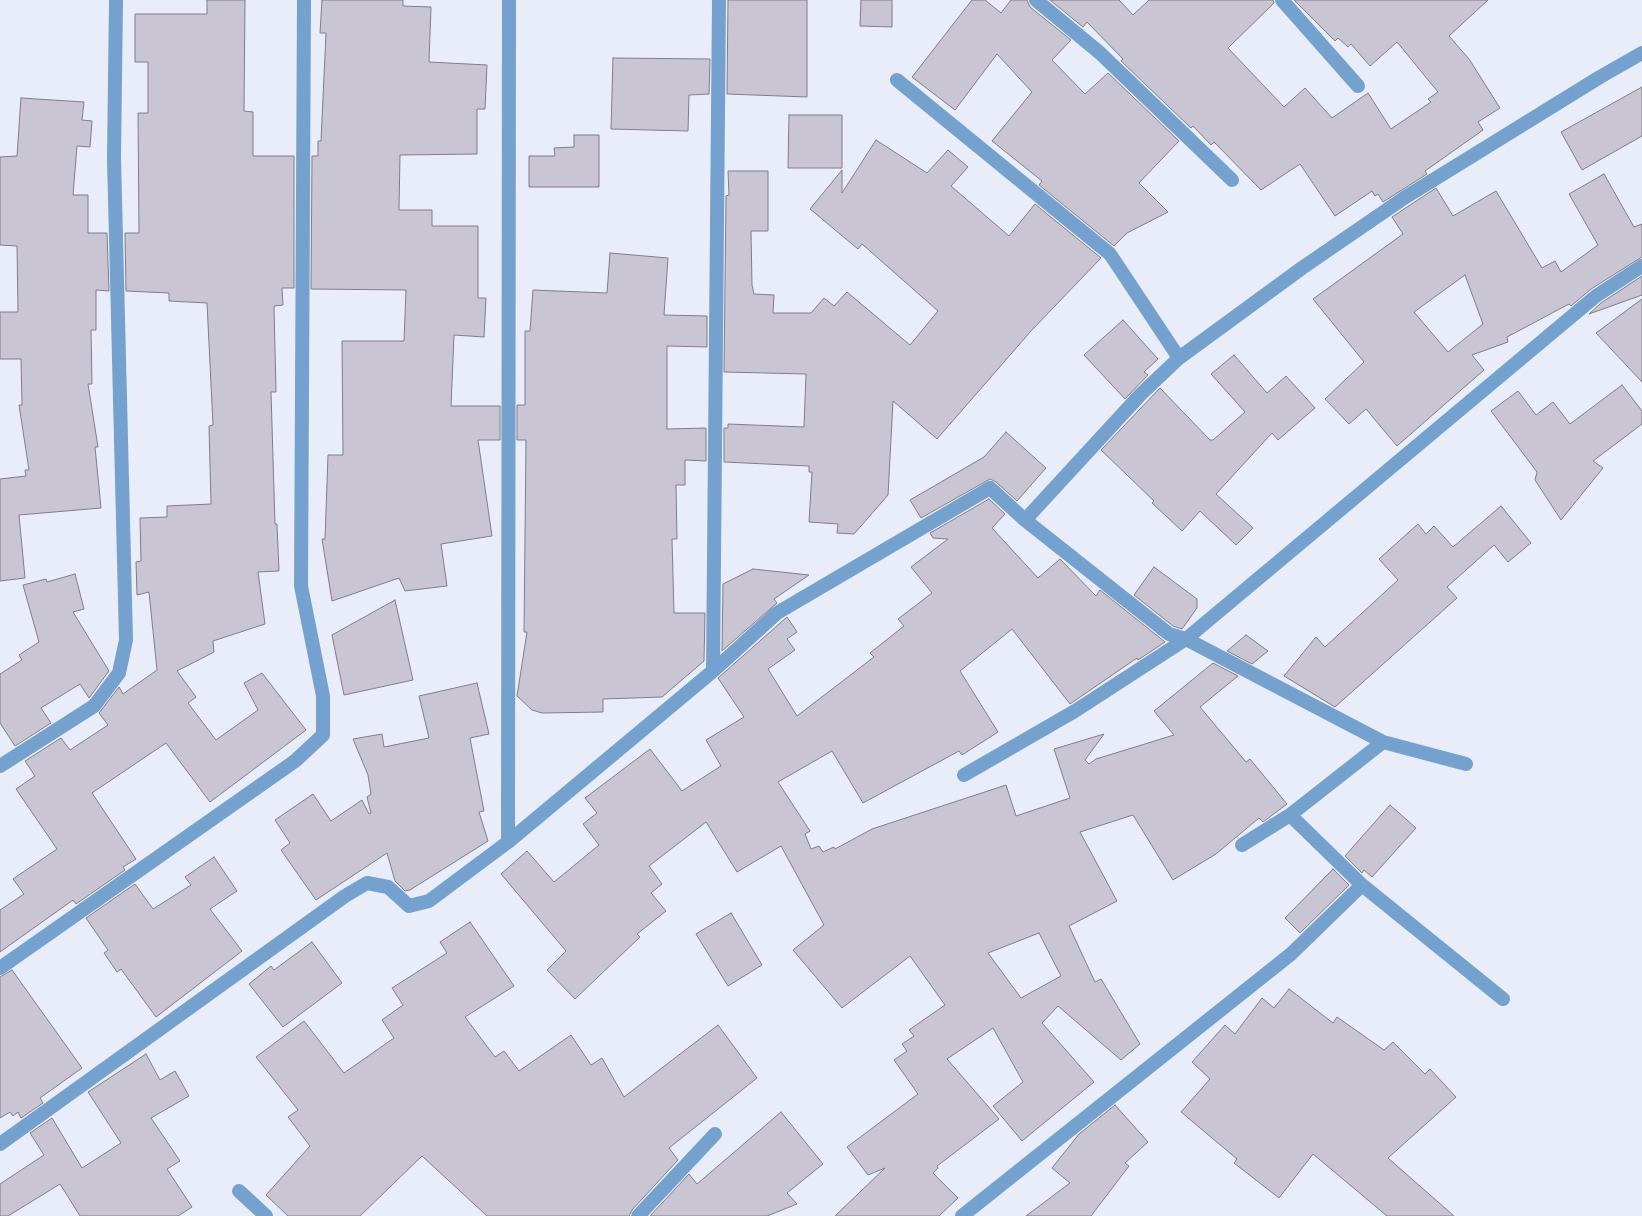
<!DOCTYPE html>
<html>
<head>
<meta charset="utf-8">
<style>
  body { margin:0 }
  canvas { display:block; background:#e9edf9 }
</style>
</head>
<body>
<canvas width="1642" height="1216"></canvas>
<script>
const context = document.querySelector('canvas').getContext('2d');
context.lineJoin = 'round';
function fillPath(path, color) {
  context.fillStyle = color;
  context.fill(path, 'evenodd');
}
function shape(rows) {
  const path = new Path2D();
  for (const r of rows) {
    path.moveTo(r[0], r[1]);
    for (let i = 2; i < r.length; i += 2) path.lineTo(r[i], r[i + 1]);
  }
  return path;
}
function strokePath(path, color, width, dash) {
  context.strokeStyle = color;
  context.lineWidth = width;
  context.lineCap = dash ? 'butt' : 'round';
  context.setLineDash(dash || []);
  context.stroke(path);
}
const building = shape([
  [207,0,245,0,244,111,253,112,253,156,294,156,294,288,282,288,283,305,274,306,276,392,271,392,275,524,277,524,279,571,258,572,265,624,213,641,214,652,177,671,196,697,188,703,216,740,258,710,244,683,262,673,306,730,210,802,166,743,92,793,136,859,123,867,125,870,76,904,73,900,0,952,0,910,24,894,13,879,57,849,16,789,35,776,25,761,61,738,70,750,108,725,99,713,119,687,123,694,157,670,149,592,137,595,136,562,141,561,140,518,167,517,167,506,211,504,209,426,213,425,207,303,169,301,169,293,126,291,125,233,139,233,138,113,148,113,148,62,135,62,135,14,207,14,207,0],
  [322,0,403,0,403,6,431,7,429,62,487,65,485,109,477,109,477,154,400,155,399,210,432,210,432,226,478,226,478,298,486,298,484,337,454,335,451,406,500,406,500,440,478,440,492,536,441,544,447,586,405,591,399,578,332,601,322,539,325,539,328,455,343,455,342,341,404,341,406,290,311,289,312,156,318,156,318,141,321,141,326,33,320,33,322,0],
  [728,0,807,0,807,97,727,94,728,0],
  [861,0,892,0,892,27,860,26,861,0],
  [972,0,985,0,1001,13,1011,0,1027,0,1030,7,1071,40,1052,60,1085,94,1108,73,1179,141,1139,183,1168,212,1127,233,1114,246,1039,185,1042,181,992,141,1032,92,997,54,955,110,912,77,972,0],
  [1050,0,1119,0,1133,15,1149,0,1273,0,1274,3,1228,48,1284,107,1305,88,1332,118,1368,93,1391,129,1431,102,1428,99,1438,92,1397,42,1370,66,1351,44,1348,47,1338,38,1335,41,1294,0,1488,0,1449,36,1469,59,1500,108,1478,122,1483,130,1425,171,1427,174,1383,202,1378,194,1375,196,1372,191,1335,216,1300,164,1261,190,1214,142,1211,145,1193,126,1191,128,1121,61,1123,59,1087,22,1083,27,1050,0],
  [613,58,710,59,709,94,689,95,688,131,611,129,613,58],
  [1642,87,1642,136,1582,170,1561,132,1642,87],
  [21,98,84,102,82,120,92,121,90,147,77,146,73,195,88,195,88,233,107,233,109,291,96,290,96,330,91,330,92,384,88,384,98,447,95,447,101,508,19,515,25,578,0,581,0,479,26,476,25,470,29,470,19,405,22,405,21,359,0,359,0,312,18,312,17,246,0,245,0,157,17,156,21,98],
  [789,115,842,115,842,168,788,168,789,115],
  [574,135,599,135,599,187,529,187,529,156,555,156,554,148,574,147,574,135],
  [876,140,927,173,948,150,968,167,951,186,1009,236,1035,204,1101,258,1031,331,937,439,893,401,888,495,854,534,837,533,838,524,809,522,812,472,809,472,809,466,724,462,724,428,728,428,728,424,804,427,806,374,724,372,726,196,729,195,728,171,768,171,768,231,751,231,752,285,754,294,774,295,773,313,811,313,824,298,834,306,847,292,910,345,938,311,862,244,858,249,810,209,842,170,842,193,876,140],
  [1604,174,1634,227,1642,224,1642,257,1591,289,1571,306,1569,304,1507,337,1508,342,1472,355,1484,370,1397,446,1366,409,1349,424,1325,399,1364,362,1313,299,1403,234,1392,217,1436,188,1453,216,1496,191,1542,268,1555,261,1561,272,1598,245,1569,194,1604,174],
  [1465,275,1483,324,1448,352,1414,312,1465,275],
  [610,253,668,258,664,315,707,316,707,347,667,346,667,429,706,428,706,461,685,460,685,485,676,485,677,539,672,539,674,613,705,613,704,661,662,697,603,699,603,712,542,713,532,710,517,696,527,632,524,632,526,440,517,440,517,405,525,405,525,331,530,331,533,290,607,293,610,253],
  [1642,276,1642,295,1589,314,1601,303,1642,276],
  [1642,299,1642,382,1596,333,1642,299],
  [1123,320,1158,359,1144,372,1148,375,1125,399,1084,355,1123,320],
  [1234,355,1267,393,1286,376,1315,408,1278,440,1272,433,1216,494,1253,528,1236,545,1200,511,1182,531,1152,503,1154,501,1101,450,1160,388,1210,440,1213,440,1245,412,1211,374,1234,355],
  [1622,385,1642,411,1642,424,1593,461,1603,468,1561,520,1535,480,1537,472,1491,411,1518,391,1536,415,1553,402,1570,424,1622,385],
  [1006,432,1046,468,1017,501,996,482,990,479,921,518,910,500,984,457,1006,432],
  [989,499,1005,514,992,528,1038,578,1060,559,1096,596,1100,590,1165,642,1138,660,1137,658,1070,704,1012,629,960,671,998,732,962,755,959,751,863,803,832,751,778,782,810,831,805,834,811,849,819,846,823,852,834,847,835,849,872,829,1006,785,1016,816,1070,798,1054,749,1104,734,1085,760,1089,764,1096,759,1174,735,1154,711,1213,663,1238,676,1200,707,1246,762,1250,759,1287,804,1263,822,1259,818,1216,854,1173,880,1133,815,1080,832,1117,901,1069,926,1095,982,1101,979,1140,1044,1121,1060,1058,1006,1042,1023,1094,1082,1022,1141,993,1106,1023,1082,993,1028,947,1059,999,1119,937,1166,938,1168,933,1173,958,1198,939,1216,835,1216,885,1168,868,1175,847,1147,918,1094,894,1060,907,1051,902,1044,914,1036,909,1030,945,1005,910,956,842,1008,793,950,824,925,781,846,737,872,706,822,649,866,662,884,651,893,666,911,637,934,640,937,575,999,547,970,566,951,501,874,527,851,554,882,599,845,583,824,597,813,585,798,650,749,682,791,721,766,706,740,744,717,718,678,787,617,797,632,787,639,795,650,768,669,797,716,874,657,870,653,904,626,898,619,932,593,911,567,948,539,933,538,930,533,989,499],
  [1039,933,1061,976,1021,998,988,953,1039,933],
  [1501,506,1531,543,1508,562,1494,545,1447,587,1457,598,1335,707,1284,676,1316,637,1325,647,1398,580,1379,559,1418,524,1426,534,1434,526,1453,547,1501,506],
  [1154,567,1197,599,1197,608,1182,629,1173,626,1134,595,1154,567],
  [753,569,809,575,774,599,777,603,722,651,723,584,753,569],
  [75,574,84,609,73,612,109,671,89,698,80,684,41,708,51,723,15,746,0,723,0,674,22,660,19,655,39,642,23,585,46,579,47,582,75,574],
  [395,600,413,680,344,695,332,635,395,600],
  [1246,635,1268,651,1252,664,1227,651,1246,635],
  [477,683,489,734,470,738,484,811,479,812,488,841,410,890,405,891,395,881,387,853,316,900,281,850,290,843,275,820,313,794,331,821,362,800,369,814,371,813,367,797,371,794,368,775,353,739,382,734,384,747,429,738,419,696,477,683],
  [1390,805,1416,828,1372,877,1364,870,1362,873,1345,856,1390,805],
  [214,857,237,891,210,909,242,951,156,1017,121,969,117,972,104,953,108,950,86,918,135,884,153,909,191,885,185,877,214,857],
  [1333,869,1349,885,1300,933,1285,918,1333,869],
  [731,913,762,965,728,986,696,934,731,913],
  [470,922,514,986,465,1017,495,1057,504,1051,519,1071,571,1035,591,1065,602,1058,624,1097,718,1025,757,1078,669,1148,678,1160,632,1210,629,1216,487,1216,422,1156,360,1216,288,1216,266,1195,310,1146,288,1117,298,1110,256,1057,304,1021,344,1073,394,1038,382,1020,403,1005,392,988,447,953,440,942,470,922],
  [312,942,342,983,283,1027,249,984,271,966,274,970,312,942],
  [12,970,82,1068,40,1098,43,1103,21,1118,18,1112,13,1116,10,1112,0,1118,0,977,12,970],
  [1289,989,1333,1023,1337,1017,1384,1050,1393,1042,1425,1074,1430,1069,1456,1097,1388,1158,1454,1216,1387,1216,1313,1154,1279,1198,1234,1163,1237,1159,1181,1112,1210,1079,1192,1062,1225,1025,1235,1034,1262,998,1274,1008,1289,989],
  [146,1054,160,1080,175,1071,189,1096,151,1118,180,1161,167,1169,192,1207,178,1216,80,1216,60,1184,8,1216,0,1216,0,1184,44,1155,30,1133,52,1118,82,1168,121,1143,88,1092,146,1054],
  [1115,1105,1148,1142,1125,1163,1129,1166,1091,1216,1026,1216,1070,1183,1052,1168,1079,1134,1115,1105],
  [781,1112,823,1164,787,1193,797,1204,767,1216,650,1216,689,1174,697,1184,781,1112]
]);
const minor = shape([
  [1036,0,1100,53,1232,180],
  [1282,0,1358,86],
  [897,80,1110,254,1179,358],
  [1025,520,1141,394,1179,358,1302,268,1404,198,1600,77,1642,53],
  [713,671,719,0],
  [0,766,94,706,119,673,126,640,114,158,116,0],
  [964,775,1075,711,1186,639,1596,296,1642,266],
  [1290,815,1362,885,1503,999],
  [508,842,509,0],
  [1242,845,1290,815,1383,742],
  [0,968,295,761,323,735,323,696,301,586,304,0],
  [0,1144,345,896,367,883,388,887,409,906,429,901,508,842,713,671,777,613,990,488,1025,520,1169,634,1186,639,1383,742,1466,764],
  [239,1191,266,1216],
  [638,1216,715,1134],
  [962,1216,1291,954,1362,885]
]);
fillPath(building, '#c9c5d2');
strokePath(building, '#807d88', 1);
strokePath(minor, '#75a1ce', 14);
</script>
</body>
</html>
